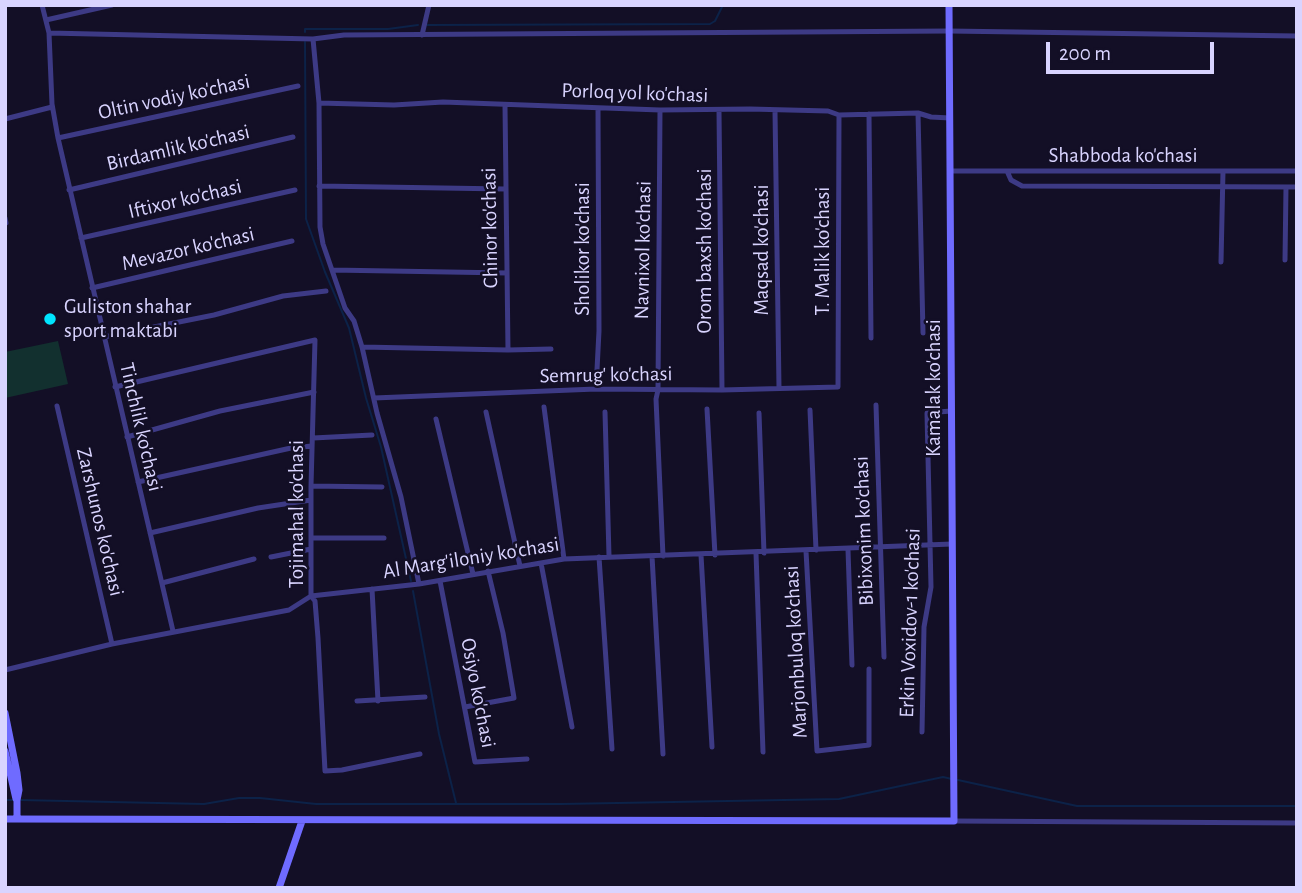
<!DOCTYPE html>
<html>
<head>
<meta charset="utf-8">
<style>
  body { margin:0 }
  #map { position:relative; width:1302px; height:893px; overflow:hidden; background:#130f26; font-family:"Alegreya Sans",sans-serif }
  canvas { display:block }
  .frame { position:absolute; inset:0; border:7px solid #d9d4ff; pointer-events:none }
  .scale { position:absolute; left:1046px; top:42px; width:168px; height:32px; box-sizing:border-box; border:4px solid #d9d4ff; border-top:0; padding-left:9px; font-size:21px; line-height:24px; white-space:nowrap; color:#d9d4ff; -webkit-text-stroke:5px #130f26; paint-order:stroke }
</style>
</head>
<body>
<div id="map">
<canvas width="1302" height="893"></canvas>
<div class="frame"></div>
<div class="scale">200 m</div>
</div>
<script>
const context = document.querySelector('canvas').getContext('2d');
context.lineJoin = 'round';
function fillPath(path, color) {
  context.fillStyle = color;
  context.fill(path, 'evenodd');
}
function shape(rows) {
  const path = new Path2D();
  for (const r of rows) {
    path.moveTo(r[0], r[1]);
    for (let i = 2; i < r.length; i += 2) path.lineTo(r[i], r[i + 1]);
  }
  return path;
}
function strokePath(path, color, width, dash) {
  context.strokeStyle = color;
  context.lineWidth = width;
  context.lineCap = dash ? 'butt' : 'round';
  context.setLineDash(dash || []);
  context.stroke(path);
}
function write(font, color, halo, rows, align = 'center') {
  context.font = font + ' "Alegreya Sans",sans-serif';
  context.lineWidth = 5;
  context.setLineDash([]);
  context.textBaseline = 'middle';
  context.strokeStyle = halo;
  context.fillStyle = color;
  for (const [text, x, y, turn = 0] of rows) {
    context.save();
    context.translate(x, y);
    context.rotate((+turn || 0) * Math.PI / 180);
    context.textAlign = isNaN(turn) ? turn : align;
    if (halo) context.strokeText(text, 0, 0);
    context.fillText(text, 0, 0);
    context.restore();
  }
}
const green = shape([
  [58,341,68,384,5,398,5,352]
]);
const stream = shape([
  [427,25,710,24,715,21,723,5],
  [305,32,305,29,388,29,418,25],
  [305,42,306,219,325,272,349,328,366,398,381,447,411,581],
  [413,591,439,734,456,803],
  [958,780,1077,806,1297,806],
  [5,800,14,800],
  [20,800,204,804,239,798,260,798,316,804,562,804,839,799,943,777,952,779]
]);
const street = shape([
  [42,5,49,33,52,104,58,138,173,631],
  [46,20,112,5],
  [49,33,313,39,344,35,949,31,1297,36],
  [422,35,429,5],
  [313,39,319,103,320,227,323,244,345,308,354,321,362,347,377,413,401,497,419,584],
  [319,103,394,105,443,102,660,110,750,109,828,111,839,115,918,113,931,117,950,118],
  [505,106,508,350],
  [660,110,658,390,656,399,663,556],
  [719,111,722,390],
  [775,111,779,388],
  [918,113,923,333],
  [869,114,871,338],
  [5,119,52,107],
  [58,138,298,86],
  [950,171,1297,171],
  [1007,171,1011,180,1022,186,1297,187],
  [319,186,505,189],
  [69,190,293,137],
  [5,218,6,223],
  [81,238,295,190],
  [1285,260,1286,187],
  [1221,262,1223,171],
  [332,270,507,273],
  [92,288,292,241],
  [104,337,214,315,283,296,326,291],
  [362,347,508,350,551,349],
  [115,387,315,340,311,486,311,596,315,601,318,638,325,771,342,770,420,754],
  [596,389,599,331,598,109],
  [374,398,596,389,722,390,838,387,839,115],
  [876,405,884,657],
  [57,406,112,644],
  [544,407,564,559],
  [707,409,715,555],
  [810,410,816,550],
  [486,412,520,566],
  [605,412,609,556],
  [759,413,764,553],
  [436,419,473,574],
  [127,437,220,411,314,392],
  [313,438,372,435],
  [138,482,291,448,312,446],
  [311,486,382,487],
  [150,533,258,508,311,500],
  [311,538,384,538],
  [848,550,852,665],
  [806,551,817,751,869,745,869,669],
  [756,553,763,752],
  [701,555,712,747],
  [652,556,663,754],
  [271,557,311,549],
  [599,557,612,749],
  [541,563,572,727],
  [440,581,475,762,527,759],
  [162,583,254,559],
  [372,589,378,701],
  [5,670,112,644,289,610,311,596,419,584,564,559,952,544],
  [357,701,425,697],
  [465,707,514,698,503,633,488,571],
  [922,732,924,627,931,587,927,413,951,411],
  [954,821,1297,823]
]);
const secondary = shape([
  [5,713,17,773,19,790,17,800,17,819],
  [5,751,16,799],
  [5,819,954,821,949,5],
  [279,888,302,821]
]);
const markers = [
  [50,319,7,"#00e5ff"]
];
const streetNames = [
  ["Porloq yol ko'chasi",635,93,2],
  ["Oltin vodiy ko'chasi",174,97,-12],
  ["Birdamlik ko'chasi",178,148,-13],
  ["Shabboda ko'chasi",1123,156],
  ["Iftixor ko'chasi",185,199,-13],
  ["Chinor ko'chasi",490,228,-91],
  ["Mevazor ko'chasi",188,249,-13],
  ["Sholikor ko'chasi",583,249,-90],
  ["Navnixol ko'chasi",643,250,-89],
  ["Maqsad ko'chasi",762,250,-90],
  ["Orom baxsh ko'chasi",705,251,-90],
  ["T. Malik ko'chasi",823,251,-90],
  ["Semrug' ko'chasi",606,375,-1],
  ["Kamalak ko'chasi",934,388,-90],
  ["Tinchlik ko'chasi",141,427,77],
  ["Tojimahal ko'chasi",297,514,-90],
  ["Zarshunos ko'chasi",100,522,77],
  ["Bibixonim ko'chasi",864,531,-92],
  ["Al Marg'iloniy ko'chasi",471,558,-9],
  ["Erkin Voxidov-1 ko'chasi",910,623,-88],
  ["Marjonbuloq ko'chasi",796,652,-93],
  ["Osiyo ko'chasi",478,693,79]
];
const poiNames = [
  ["Guliston shahar",64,307],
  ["sport maktabi",64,331]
];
fillPath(green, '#12302f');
strokePath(stream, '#0c2248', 2);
strokePath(street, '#3d3a85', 5);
strokePath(secondary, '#6f6bff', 7);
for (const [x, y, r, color] of markers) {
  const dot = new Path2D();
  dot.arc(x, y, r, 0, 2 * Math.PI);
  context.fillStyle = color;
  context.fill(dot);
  strokePath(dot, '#130f26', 2.5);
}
write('21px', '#d9d4ff', '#130f26', streetNames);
write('21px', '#d9d4ff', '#130f26', poiNames, 'left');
</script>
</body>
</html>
